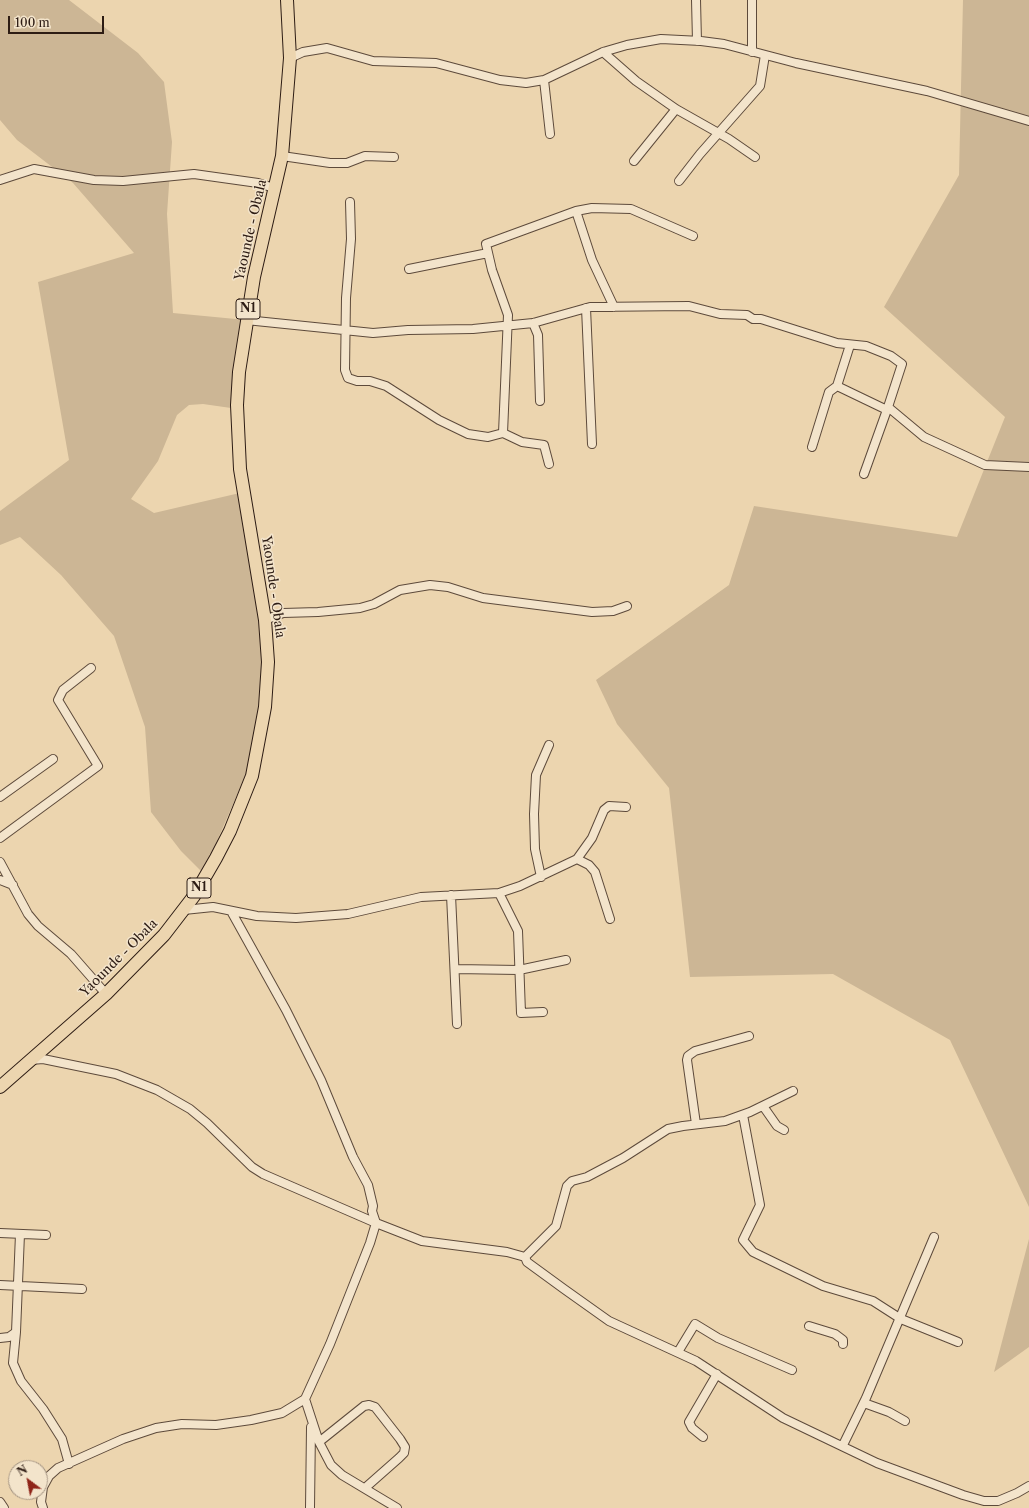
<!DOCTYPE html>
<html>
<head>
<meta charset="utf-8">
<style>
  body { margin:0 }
  #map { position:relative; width:1029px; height:1508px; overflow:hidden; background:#ecd5af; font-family:"Libre Caslon Text",serif }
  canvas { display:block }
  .north { position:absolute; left:8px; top:1460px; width:40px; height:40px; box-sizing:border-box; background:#f3e4cb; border:1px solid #a49482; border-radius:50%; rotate:328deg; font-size:11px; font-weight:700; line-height:16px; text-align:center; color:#2d1c14 }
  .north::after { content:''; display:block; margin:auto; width:14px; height:18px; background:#8f2418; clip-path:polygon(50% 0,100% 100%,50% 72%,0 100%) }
  .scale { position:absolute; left:8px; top:16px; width:96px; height:18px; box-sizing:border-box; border:2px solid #2d1c14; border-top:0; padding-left:5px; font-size:12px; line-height:14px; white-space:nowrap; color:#2d1c14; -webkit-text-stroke:3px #f3e4cb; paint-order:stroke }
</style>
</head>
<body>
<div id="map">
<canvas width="1029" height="1508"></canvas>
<div class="north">N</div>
<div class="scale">100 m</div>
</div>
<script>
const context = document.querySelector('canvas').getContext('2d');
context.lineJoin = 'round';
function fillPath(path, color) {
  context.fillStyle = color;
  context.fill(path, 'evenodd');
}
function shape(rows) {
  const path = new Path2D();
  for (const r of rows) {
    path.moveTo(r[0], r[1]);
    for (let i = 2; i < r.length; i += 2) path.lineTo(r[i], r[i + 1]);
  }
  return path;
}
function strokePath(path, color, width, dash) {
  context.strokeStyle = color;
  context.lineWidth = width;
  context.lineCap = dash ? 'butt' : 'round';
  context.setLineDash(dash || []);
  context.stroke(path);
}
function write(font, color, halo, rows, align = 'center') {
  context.font = font + ' "Libre Caslon Text",serif';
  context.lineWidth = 3;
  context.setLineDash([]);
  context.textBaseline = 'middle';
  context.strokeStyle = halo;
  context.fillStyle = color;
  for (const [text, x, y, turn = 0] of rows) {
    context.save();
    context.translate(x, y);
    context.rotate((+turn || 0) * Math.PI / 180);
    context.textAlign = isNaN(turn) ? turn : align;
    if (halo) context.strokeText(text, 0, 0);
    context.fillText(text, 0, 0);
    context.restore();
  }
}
const green = shape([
  [0,0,69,0,138,53,164,82,172,142,167,214,173,313,246,320,238,409,203,404,189,405,177,415,158,461,131,499,154,513,244,492,264,609,261,703,247,772,203,873,181,851,151,812,145,727,114,636,61,575,20,537,0,545,0,511,69,460,38,282,134,253,73,183,17,140,0,120],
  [963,0,1029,0,1029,1207,950,1040,833,974,690,977,669,788,617,724,596,680,729,585,754,506,957,537,1005,417,884,307,959,175],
  [1029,1239,1029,1347,994,1372]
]);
const minor = shape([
  [696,0,697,41],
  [603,52,636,81,676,109,729,139,755,157],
  [752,52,752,0],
  [290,58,303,52,327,48,373,61,436,63,500,80,526,83,544,80,603,52,627,45,661,39,701,41,724,44,796,63,927,91,1029,121],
  [544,80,550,134],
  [282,156,330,163,347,163,365,156,394,157],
  [634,161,676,109],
  [0,180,34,169,94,180,123,181,194,174,258,183,274,188],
  [679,181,700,154,760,86,765,55],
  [350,202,351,239,346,298,345,370,348,378,357,381,370,381,386,386,439,420,468,434,488,437,503,433,522,442,544,445,549,464],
  [576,211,592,260,614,307],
  [409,269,488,253],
  [586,308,592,444],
  [246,320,373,333,408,330,473,329,533,323,590,307,689,306,720,314,747,315,753,319,761,319,837,343,866,346,891,356,902,364,888,407,924,437,985,465,1029,467],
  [533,323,538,335,540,401],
  [837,386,887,410],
  [503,433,508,315,492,270,486,244,576,211,592,208,631,209,693,236],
  [812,447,829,392,837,386,850,345],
  [864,474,888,407],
  [265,620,283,613,318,612,360,608,374,604,400,590,430,585,448,587,483,598,592,612,613,611,627,606],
  [0,797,53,759],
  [0,838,98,766,58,700,63,690,91,668],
  [577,859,589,865,595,872,610,919],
  [0,862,28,914,38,926,71,954,106,994],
  [541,877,535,849,534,814,536,775,549,745],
  [0,880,13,885],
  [499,893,518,931,521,1013,543,1012],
  [451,895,457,1024],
  [184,910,213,907,257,916,296,918,348,914,421,897,499,893,520,886,577,859,592,838,604,810,609,806,626,807],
  [455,969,519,970,566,960],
  [31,1060,43,1059,116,1074,157,1090,190,1109,207,1123,252,1167,263,1174,376,1223,422,1241,507,1252,525,1257,527,1262,564,1289,609,1321,696,1361,783,1418,877,1463,963,1495,984,1501,998,1501,1017,1493,1029,1486],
  [763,1106,777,1126,784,1130],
  [743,1115,760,1205,743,1240,753,1252,823,1286,873,1301,901,1319,958,1342],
  [696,1124,687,1060,688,1056,695,1051,749,1036],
  [0,1233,46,1235],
  [525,1257,556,1226,567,1186,572,1181,587,1177,623,1158,668,1129,683,1126,725,1121,750,1112,793,1091],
  [0,1285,82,1289],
  [809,1326,835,1334,843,1340,843,1344],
  [16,1332,13,1363,21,1381,43,1409,62,1439,69,1464],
  [0,1338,9,1337,16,1332,20,1234],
  [678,1352,695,1324,718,1338,792,1370],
  [305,1399,319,1442,331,1465,342,1475,397,1508],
  [864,1403,889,1412,905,1421],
  [703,1437,692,1428,689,1422,717,1374],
  [319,1442,364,1406,369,1405,375,1407,400,1439,405,1447,404,1453,399,1458,365,1488],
  [843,1445,866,1398,934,1237],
  [0,1502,4,1508],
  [43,1508,41,1502,43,1487,49,1476,58,1468,123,1439,156,1428,182,1424,216,1425,251,1420,282,1413,305,1399,330,1344,370,1243,376,1223,372,1211,373,1206,368,1185,353,1157,321,1080,286,1010,231,911],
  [310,1508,311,1427]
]);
const highway = shape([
  [0,1087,106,994,164,935,194,896,216,858,230,831,252,776,265,707,268,662,265,620,240,469,237,405,239,372,254,277,282,156,290,58,287,0]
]);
const shields = [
  [248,309,24],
  [199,888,24]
];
const shieldNames = [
  ["N1",248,309],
  ["N1",199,888]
];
const streetNames = [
  ["Yaounde - Obala",251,230,-77],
  ["Yaounde - Obala",273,587,82],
  ["Yaounde - Obala",119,958,-45]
];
fillPath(green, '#ccb695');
strokePath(minor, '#5d4a3b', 10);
strokePath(highway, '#2d1c14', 14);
strokePath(minor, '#f3e4cb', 8);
strokePath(highway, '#ecd5af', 12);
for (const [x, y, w] of shields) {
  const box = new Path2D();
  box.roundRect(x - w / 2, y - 10, w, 20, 3);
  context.fillStyle = '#f3e4cb';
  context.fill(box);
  strokePath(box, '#2d1c14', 1);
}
write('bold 12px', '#2d1c14', null, shieldNames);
write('13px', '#2d1c14', '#f3e4cb', streetNames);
</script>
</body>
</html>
